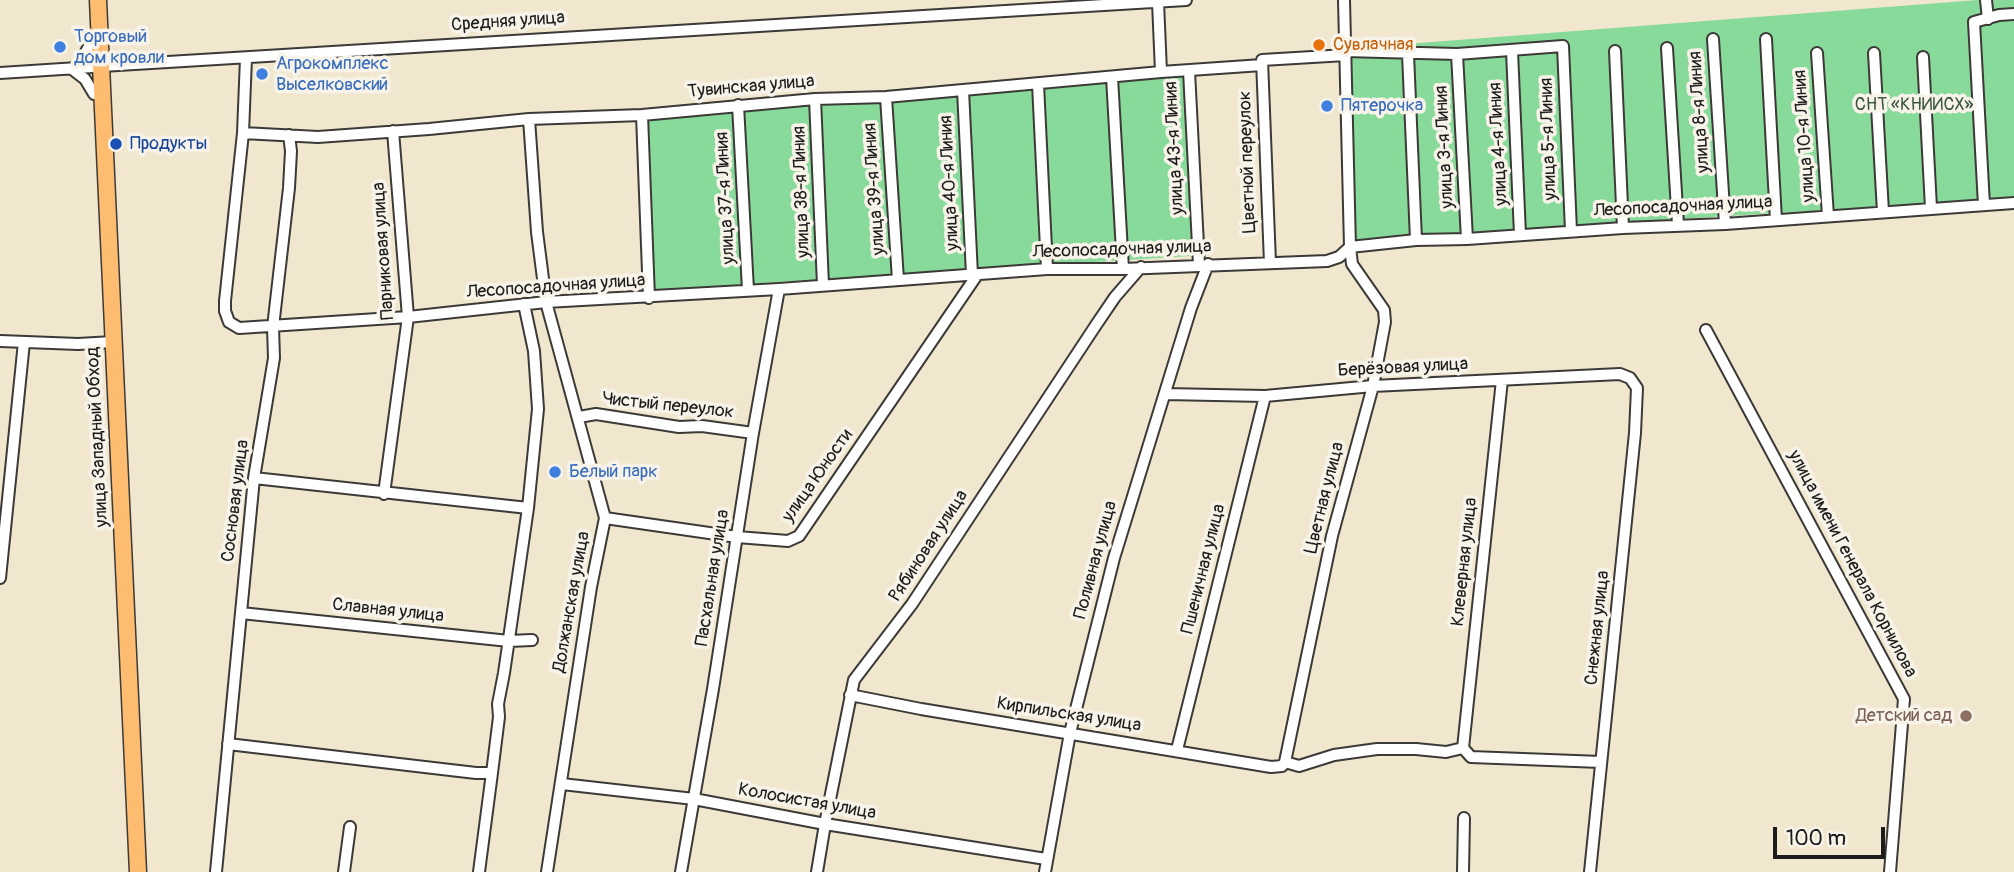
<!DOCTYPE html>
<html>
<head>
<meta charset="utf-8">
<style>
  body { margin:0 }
  #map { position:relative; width:2014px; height:872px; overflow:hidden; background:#f0e7ce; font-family:Pangolin,sans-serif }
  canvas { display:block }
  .scale { position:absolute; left:1773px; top:827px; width:112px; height:32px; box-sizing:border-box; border:4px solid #1c1c1c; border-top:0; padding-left:9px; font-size:21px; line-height:24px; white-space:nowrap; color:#1c1c1c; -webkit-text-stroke:5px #f7f3e8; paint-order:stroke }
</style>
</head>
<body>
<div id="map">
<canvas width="2014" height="872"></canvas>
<div class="scale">100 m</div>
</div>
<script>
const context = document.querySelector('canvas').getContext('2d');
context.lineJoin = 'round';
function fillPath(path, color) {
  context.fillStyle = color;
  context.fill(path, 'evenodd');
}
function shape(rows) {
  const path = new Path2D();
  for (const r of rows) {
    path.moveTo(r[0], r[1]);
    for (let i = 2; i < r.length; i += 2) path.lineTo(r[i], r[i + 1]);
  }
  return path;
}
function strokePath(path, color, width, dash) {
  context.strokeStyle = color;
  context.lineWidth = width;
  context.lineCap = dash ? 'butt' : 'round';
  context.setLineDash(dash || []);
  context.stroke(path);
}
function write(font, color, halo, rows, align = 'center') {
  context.font = font + ' Pangolin,sans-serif';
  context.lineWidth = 7;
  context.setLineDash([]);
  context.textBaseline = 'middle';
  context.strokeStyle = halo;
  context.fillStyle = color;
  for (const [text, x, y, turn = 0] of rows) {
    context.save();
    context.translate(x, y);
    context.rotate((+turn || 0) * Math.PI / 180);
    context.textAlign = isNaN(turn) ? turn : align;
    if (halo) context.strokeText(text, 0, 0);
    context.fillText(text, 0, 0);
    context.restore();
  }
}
const green = shape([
  [1978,0,2014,0,2014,199,1610,223,1348,241,1341,49],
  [1192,67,1206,255,653,290,646,108]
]);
const minor = shape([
  [1986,0,1988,19],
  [1158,2,1161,72],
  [1713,39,1725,224],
  [1766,39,1776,220],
  [1667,48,1678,225],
  [1345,51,1457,54,1563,46,1571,231],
  [1512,51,1520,235],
  [1615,51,1623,228],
  [1817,53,1828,216],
  [1874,53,1883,212],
  [1408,54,1416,240],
  [1457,54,1467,239],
  [1923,57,1931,208],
  [246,58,243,133,225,301,225,311,229,322,239,328,408,317,546,302,779,289,1047,269,1123,269,1327,261,1339,257,1350,247,1416,240,1467,239,1623,228,1725,224,2014,203],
  [102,66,1186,0],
  [72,69,85,79,94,94],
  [72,69,82,60,91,42],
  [1189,71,1199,265],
  [0,73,93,67],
  [1112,77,1123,269],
  [1038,84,1047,269],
  [963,90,972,275],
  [886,97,898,280],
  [815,99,823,285],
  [738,105,748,290],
  [642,115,649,298],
  [529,119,537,232,546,302,605,518,591,587,547,872],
  [243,133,318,137,429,129,529,119,642,115,815,99,886,97,1161,72,1262,65],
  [1984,205,1974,22,1999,15,2014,14],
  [1270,263,1262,60,1346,55],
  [1706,330,1904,699,1890,872],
  [0,341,78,344,113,342],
  [1165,394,1265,396,1373,386,1620,374,1630,378,1637,388,1635,433,1590,872],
  [579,417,596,414,679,427,702,426,753,433],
  [254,478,528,508],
  [384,494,408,317,393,131],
  [605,518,737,537,788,541,799,536,977,275],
  [0,578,24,342],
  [241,613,509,641,532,640],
  [850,695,921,709,1271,767,1282,766,1285,762,1332,536,1373,386,1385,322,1384,310,1352,264,1350,247,1344,0],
  [228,744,476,773,492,773,499,717,498,704,504,673,528,508,538,409,534,351,524,304],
  [1463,748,1502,380],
  [1463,748,1471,757,1601,762],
  [1177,750,1265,396],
  [1285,762,1299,766,1334,755,1377,749,1416,749,1446,752,1463,748],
  [562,784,694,799,825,824,1046,859],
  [216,872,254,478,274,358,273,327,289,188,291,151,289,135],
  [344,872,350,827],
  [479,872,492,773],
  [681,872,713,689,753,433,779,289],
  [817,872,825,824,854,680,912,604,1096,325,1115,297,1141,267],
  [1045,872,1070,733,1114,558,1191,308,1208,264],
  [1463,872,1464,818]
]);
const highway = shape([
  [98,0,138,872]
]);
const markers = [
  [1319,45,7,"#e8710a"],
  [60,47,7,"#3f7fe0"],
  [262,74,7,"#3f7fe0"],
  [1327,106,7,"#3f7fe0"],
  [116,144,7,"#1a4fb4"],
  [555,472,7,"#3f7fe0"],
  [1966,716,7,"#8d6e63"]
];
const streetNames = [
  ["Средняя улица",508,22,-4],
  ["Тувинская улица",751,87,-5],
  ["улица 8-я Линия",1700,112,-94],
  ["улица 10-я Линия",1805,136,-94],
  ["улица 5-я Линия",1549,139,-92],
  ["улица 4-я Линия",1499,144,-93],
  ["улица 3-я Линия",1445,147,-93],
  ["улица 43-я Линия",1175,148,-93],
  ["Цветной переулок",1248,162,-92],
  ["улица 40-я Линия",950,183,-93],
  ["улица 39-я Линия",875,189,-94],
  ["улица 38-я Линия",802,192,-92],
  ["улица 37-я Линия",726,198,-93],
  ["Лесопосадочная улица",1683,207,-3],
  ["Лесопосадочная улица",1122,250,-2],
  ["Парниковая улица",384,251,-94],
  ["Лесопосадочная улица",556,287,-4],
  ["Берёзовая улица",1403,368,-3],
  ["Чистый переулок",668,406,6],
  ["улица Западный Обход",98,437,-93],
  ["улица Юности",818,476,-55],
  ["Цветная улица",1325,498,-76],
  ["Сосновая улица",236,501,-83],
  ["Рябиновая улица",929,546,-57],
  ["Поливная улица",1096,560,-75],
  ["Клеверная улица",1465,562,-84],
  ["улица имени Генерала Корнилова",1852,564,62],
  ["Пшеничная улица",1204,569,-76],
  ["Пасхальная улица",713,578,-81],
  ["Должанская улица",572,602,-80],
  ["Славная улица",388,611,6],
  ["Снежная улица",1598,628,-84],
  ["Кирпильская улица",1069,715,9],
  ["Колосистая улица",807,802,10]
];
const shopNames = [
  ["Торговый",74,37],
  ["дом кровли",74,58],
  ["Агрокомплекс",276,64],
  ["Выселковский",276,85],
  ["Пятерочка",1341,106],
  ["Белый парк",569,472]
];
const foodNames = [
  ["Сувлачная",1333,45]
];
const parkNames = [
  ["СНТ «КНИИСХ»",1914,105]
];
const transitNames = [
  ["Продукты",130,144]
];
const educationNames = [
  ["Детский сад",1952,716]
];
fillPath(green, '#88da9a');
strokePath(minor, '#3c3a37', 14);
strokePath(highway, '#3c3a37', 19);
strokePath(minor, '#fff', 10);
strokePath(highway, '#febc70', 16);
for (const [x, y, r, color] of markers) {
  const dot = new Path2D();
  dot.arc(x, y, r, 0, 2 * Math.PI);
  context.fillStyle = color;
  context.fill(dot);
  strokePath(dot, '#f7f3e8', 2.5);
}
write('18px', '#1c1c1c', '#f7f3e8', streetNames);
write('18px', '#366cbe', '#f7f3e8', shopNames, 'left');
write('18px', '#c56008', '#f7f3e8', foodNames, 'left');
write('18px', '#3c5542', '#f7f3e8', parkNames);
write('18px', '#164399', '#f7f3e8', transitNames, 'left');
write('18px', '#785e54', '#f7f3e8', educationNames, 'right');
</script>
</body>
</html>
